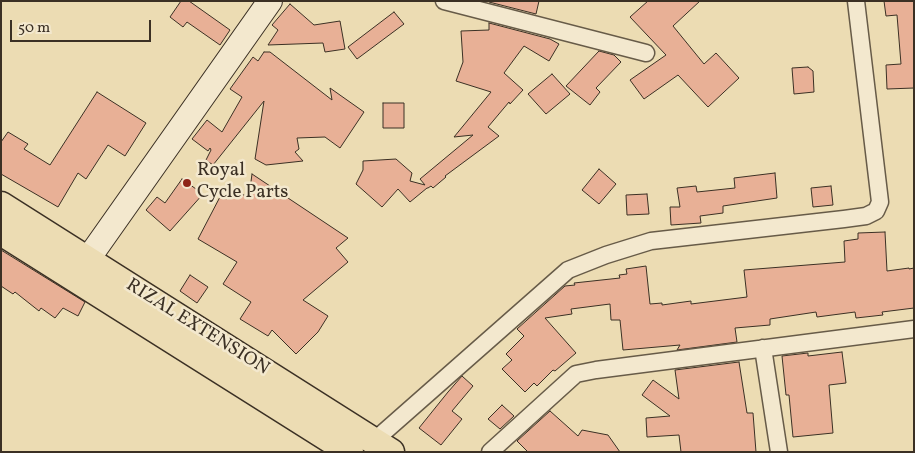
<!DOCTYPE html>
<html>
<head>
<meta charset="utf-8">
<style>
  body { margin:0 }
  #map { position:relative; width:915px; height:453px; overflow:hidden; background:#ecdcb3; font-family:Vollkorn,serif }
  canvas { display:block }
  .frame { position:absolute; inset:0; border:2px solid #3b3024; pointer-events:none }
  .scale { position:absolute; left:10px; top:20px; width:141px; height:22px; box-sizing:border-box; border:2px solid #3b3024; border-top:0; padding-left:6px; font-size:15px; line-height:18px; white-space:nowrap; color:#3b3024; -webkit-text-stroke:4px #f3e8ce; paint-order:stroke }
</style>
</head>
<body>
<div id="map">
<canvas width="915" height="453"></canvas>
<div class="frame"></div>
<div class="scale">50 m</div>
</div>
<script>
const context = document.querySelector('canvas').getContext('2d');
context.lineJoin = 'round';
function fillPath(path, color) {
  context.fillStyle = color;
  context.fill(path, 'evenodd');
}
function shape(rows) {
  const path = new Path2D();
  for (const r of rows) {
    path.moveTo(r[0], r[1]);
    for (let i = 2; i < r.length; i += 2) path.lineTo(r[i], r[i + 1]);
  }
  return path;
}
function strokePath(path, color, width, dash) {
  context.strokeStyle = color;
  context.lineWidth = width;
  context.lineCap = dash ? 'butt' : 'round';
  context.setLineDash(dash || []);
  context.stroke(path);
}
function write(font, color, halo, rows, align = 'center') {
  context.font = font + ' Vollkorn,serif';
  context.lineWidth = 5;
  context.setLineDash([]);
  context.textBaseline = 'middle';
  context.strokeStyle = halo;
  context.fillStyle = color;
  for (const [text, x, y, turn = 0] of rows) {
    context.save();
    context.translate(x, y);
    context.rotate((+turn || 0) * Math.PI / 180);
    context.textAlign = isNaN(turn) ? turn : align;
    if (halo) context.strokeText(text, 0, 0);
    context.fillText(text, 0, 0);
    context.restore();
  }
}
const building = shape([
  [181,1,189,1,230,30,220,45,187,22,183,27,170,17,181,1],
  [489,1,539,1,536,14,489,2,489,1],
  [648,1,700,1,673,26,704,64,716,53,739,78,708,107,678,75,644,99,630,80,666,55,630,17,648,1],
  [884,1,914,1,914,88,887,89,886,65,901,64,897,15,886,16,884,1],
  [290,4,314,25,340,21,345,49,325,52,323,43,268,45,278,30,272,25,290,4],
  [394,12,404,24,357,59,348,47,394,12],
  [489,23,550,39,559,44,549,61,524,46,504,73,523,90,510,104,509,102,488,127,499,136,445,176,446,177,433,188,431,186,428,188,427,188,410,202,398,189,382,207,356,184,363,170,363,161,396,159,412,173,410,181,425,185,420,179,473,135,454,137,491,92,456,81,463,62,461,31,489,30,489,23],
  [599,51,614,55,621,62,596,88,600,92,590,105,566,86,599,51],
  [264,52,270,52,332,100,330,88,364,112,340,148,325,137,297,138,299,149,295,152,303,161,266,165,255,159,264,101,213,165,206,160,211,150,210,148,208,151,192,139,207,120,222,132,242,97,230,89,253,57,258,61,264,52],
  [808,67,813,71,814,92,794,94,792,68,808,67],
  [552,74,570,94,546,114,528,94,552,74],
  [97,92,146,123,125,156,108,145,86,179,78,173,58,207,1,174,1,142,8,132,28,144,24,149,50,165,97,92],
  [383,103,404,103,404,128,383,128,383,103],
  [599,169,616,184,599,204,582,190,599,169],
  [775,173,777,198,723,206,723,213,700,216,701,223,671,225,670,207,680,207,677,188,696,186,697,192,735,188,734,178,775,173],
  [252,174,348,238,336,248,348,262,303,300,328,316,318,332,296,354,272,330,268,336,240,319,251,302,223,284,237,262,198,239,221,195,227,199,230,190,249,197,252,174],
  [182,179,203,194,170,231,146,210,157,197,165,203,182,179],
  [831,186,833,205,813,207,811,188,831,186],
  [647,194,649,214,627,215,626,195,647,194],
  [885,232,887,271,909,268,909,269,914,268,914,308,882,312,883,315,856,318,855,312,817,317,816,312,770,319,770,325,735,328,737,342,677,350,680,345,623,350,620,320,611,320,610,304,571,309,572,314,545,318,576,353,555,371,553,370,537,386,534,383,525,392,502,369,512,360,506,354,524,336,517,329,565,286,575,285,574,283,620,278,619,275,627,274,626,269,646,266,650,304,662,303,662,305,691,301,691,304,747,297,744,270,845,262,844,241,858,239,858,233,885,232],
  [1,250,85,302,78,316,63,308,55,318,41,308,39,311,15,292,13,294,1,286,1,250],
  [190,275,208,287,197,303,180,291,190,275],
  [842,352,846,383,829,385,833,433,793,437,789,395,786,395,782,356,808,353,808,356,842,352],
  [739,362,747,413,753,413,756,452,681,452,679,435,647,437,646,418,670,416,642,395,653,380,679,399,675,370,739,362],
  [462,376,473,386,452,411,462,419,441,445,419,428,448,392,462,376],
  [502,405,514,416,500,429,488,419,502,405],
  [550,411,578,436,582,430,608,435,620,452,528,452,517,441,550,411]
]);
const street = shape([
  [444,1,646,53],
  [763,348,779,452],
  [375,440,568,270,606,255,651,241,844,219,866,216,876,211,880,202,856,1],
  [490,452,576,374,596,370,914,329]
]);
const secondary = shape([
  [76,276,270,1]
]);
const primary = shape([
  [1,205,391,452],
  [1,232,350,452]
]);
const markers = [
  [187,183,5,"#8f2418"]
];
const poiNames = [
  ["Royal",197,172],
  ["Cycle Parts",197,194]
];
const streetNames = [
  ["RIZAL EXTENSION",197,328,32]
];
fillPath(building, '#e8b096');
strokePath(building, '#3b3024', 1);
strokePath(street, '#675b48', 19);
strokePath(secondary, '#3b3024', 26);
strokePath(primary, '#3b3024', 29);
strokePath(street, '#f3e8ce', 16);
strokePath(secondary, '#f3e8ce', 24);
strokePath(primary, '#ecdcb3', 26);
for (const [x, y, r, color] of markers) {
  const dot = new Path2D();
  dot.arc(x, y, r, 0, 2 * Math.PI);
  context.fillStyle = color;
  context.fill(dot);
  strokePath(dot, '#f3e8ce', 2);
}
write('19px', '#3b3024', '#f3e8ce', poiNames, 'left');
write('19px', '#3b3024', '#f3e8ce', streetNames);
</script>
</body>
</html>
